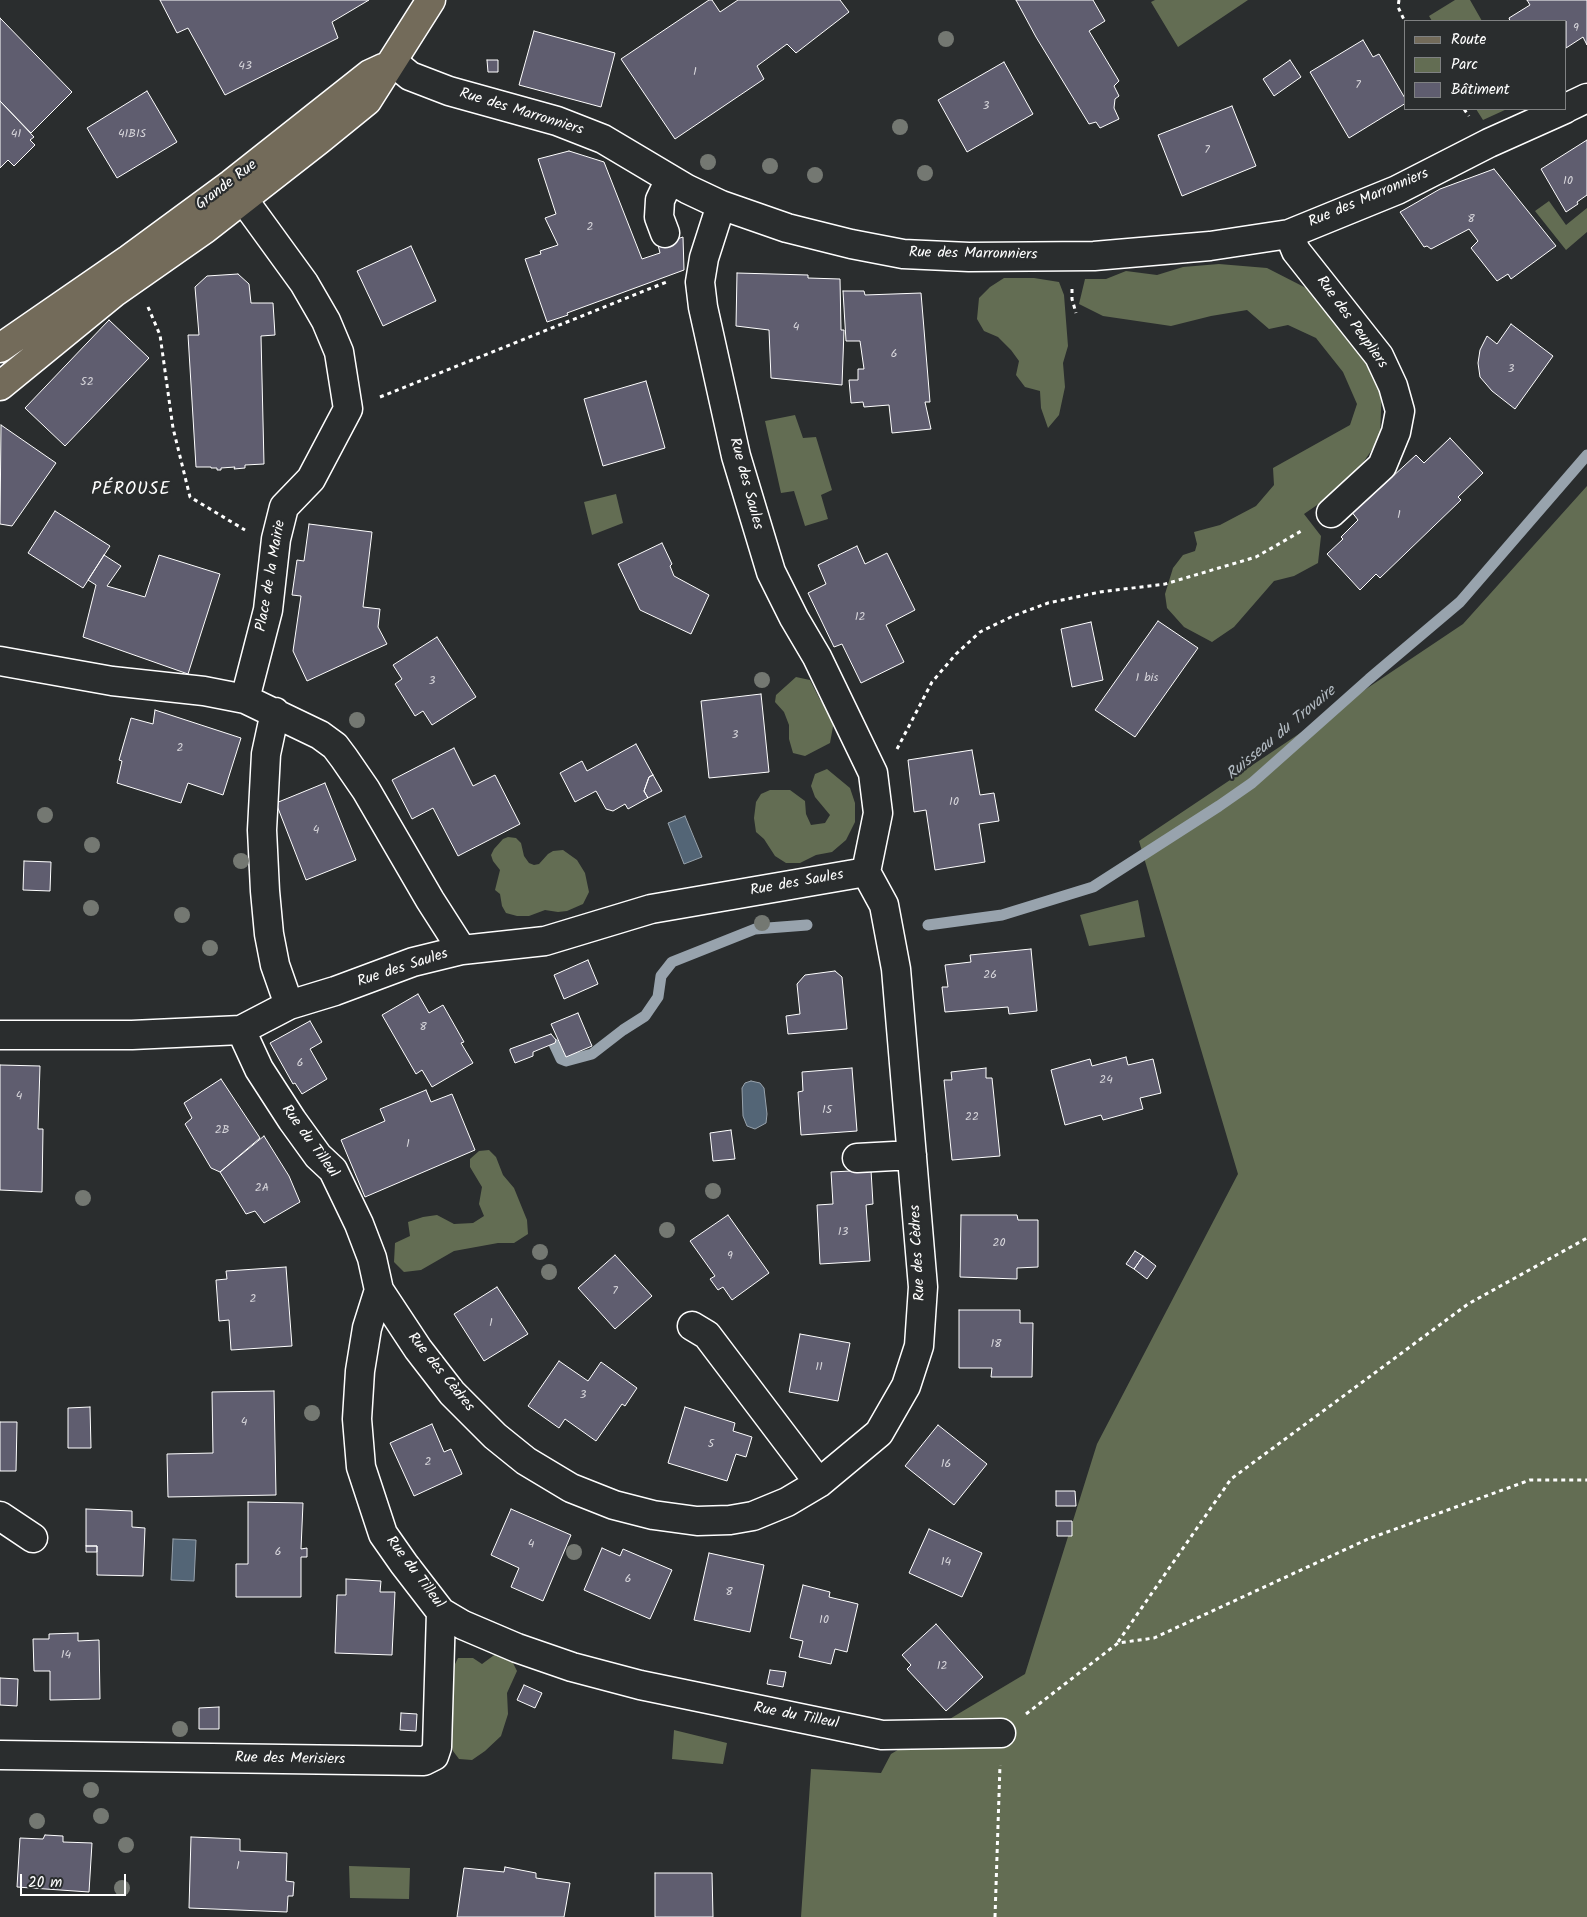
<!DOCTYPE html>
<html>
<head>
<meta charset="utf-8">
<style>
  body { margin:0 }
  #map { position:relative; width:1587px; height:1917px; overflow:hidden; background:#2a2d2e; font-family:Kalam,sans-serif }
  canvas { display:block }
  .legend { position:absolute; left:1404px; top:20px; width:162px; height:90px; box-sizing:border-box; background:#2a2d2e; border:1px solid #7f8182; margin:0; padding:6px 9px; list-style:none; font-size:15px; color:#fff }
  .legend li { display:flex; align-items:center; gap:10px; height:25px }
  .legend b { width:25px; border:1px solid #7f8182 }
  .scale { position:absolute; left:20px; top:1874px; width:106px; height:22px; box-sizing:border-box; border:2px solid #fff; border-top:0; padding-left:6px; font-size:15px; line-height:18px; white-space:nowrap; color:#fff; -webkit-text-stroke:4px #2a2d2e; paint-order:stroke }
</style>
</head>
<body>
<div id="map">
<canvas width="1587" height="1917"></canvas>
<ul class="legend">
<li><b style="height:6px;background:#736b5a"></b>Route</li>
<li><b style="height:14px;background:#636d53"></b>Parc</li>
<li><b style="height:14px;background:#5f5d6f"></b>Bâtiment</li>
</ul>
<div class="scale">20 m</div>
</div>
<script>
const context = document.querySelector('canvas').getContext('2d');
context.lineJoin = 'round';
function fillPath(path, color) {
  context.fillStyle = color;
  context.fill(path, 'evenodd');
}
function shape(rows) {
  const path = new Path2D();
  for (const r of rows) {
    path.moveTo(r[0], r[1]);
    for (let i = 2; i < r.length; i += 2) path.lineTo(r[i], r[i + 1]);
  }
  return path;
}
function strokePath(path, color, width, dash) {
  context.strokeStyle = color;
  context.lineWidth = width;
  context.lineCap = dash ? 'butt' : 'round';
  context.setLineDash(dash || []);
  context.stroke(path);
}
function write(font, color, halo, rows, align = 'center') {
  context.font = font + ' Kalam,sans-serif';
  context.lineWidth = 4.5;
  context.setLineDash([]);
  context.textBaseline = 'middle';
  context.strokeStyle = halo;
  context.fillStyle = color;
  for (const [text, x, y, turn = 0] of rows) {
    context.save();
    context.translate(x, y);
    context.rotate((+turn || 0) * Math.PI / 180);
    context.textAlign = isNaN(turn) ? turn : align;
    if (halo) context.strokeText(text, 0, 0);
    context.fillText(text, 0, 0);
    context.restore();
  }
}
const green = shape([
  [1155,0,1248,0,1178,47,1151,2],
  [1455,0,1470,0,1482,21,1432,21,1429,16],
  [1476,109,1507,109,1483,120],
  [1549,201,1566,225,1587,208,1587,232,1566,250,1535,211],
  [1219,264,1267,268,1308,289,1335,323,1355,341,1382,383,1380,438,1349,483,1304,514,1321,536,1318,563,1294,576,1274,581,1234,627,1212,642,1184,627,1167,608,1165,594,1173,568,1183,555,1195,551,1197,544,1194,532,1220,525,1256,506,1274,485,1273,468,1350,425,1357,404,1343,372,1316,338,1288,325,1269,329,1247,310,1211,316,1171,326,1103,316,1079,304,1085,279,1106,279,1126,271,1157,275,1183,267],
  [1004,278,1034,278,1059,282,1064,295,1068,346,1063,363,1065,387,1059,415,1048,428,1041,408,1040,391,1025,387,1016,375,1019,361,1011,350,998,337,984,331,977,319,979,298,990,287],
  [795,415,803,438,816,437,832,490,821,495,828,519,805,526,794,491,781,493,765,421],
  [1587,486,1587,1917,801,1917,811,1769,881,1773,891,1754,1025,1674,1097,1444,1238,1174,1139,841,1463,624],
  [616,494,623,523,592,535,584,502],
  [796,677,810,680,819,698,834,721,830,743,805,756,793,753,789,739,789,725,784,712,775,702,776,695],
  [827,769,850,788,855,803,855,822,846,840,832,852,816,855,800,863,786,863,775,856,764,839,756,832,754,818,756,802,761,794,770,790,790,790,805,801,806,814,811,825,825,823,830,815,815,797,811,786,815,774],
  [508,837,516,838,521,843,524,856,529,863,534,865,539,864,548,854,553,851,563,850,577,860,585,873,589,892,583,904,567,911,558,912,545,910,529,916,517,916,506,913,502,906,500,894,495,890,500,870,493,861,491,855,494,849,503,839],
  [1138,900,1145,937,1089,946,1080,915],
  [489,1150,496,1157,503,1175,514,1188,527,1220,528,1234,514,1243,498,1243,454,1251,421,1270,404,1272,394,1262,395,1243,410,1236,408,1222,423,1217,437,1215,454,1224,473,1223,484,1216,479,1204,482,1187,470,1167,470,1159,479,1151],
  [497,1653,510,1657,517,1671,507,1693,508,1714,501,1736,485,1751,472,1760,459,1759,453,1751,449,1736,452,1670,458,1658,473,1658,482,1664],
  [674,1730,727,1743,723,1764,672,1759],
  [349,1866,410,1868,409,1899,350,1898]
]);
const water = shape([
  [685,816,702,857,684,864,668,823,685,816],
  [751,1081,760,1083,764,1088,767,1114,766,1123,755,1129,747,1126,743,1116,742,1088,745,1083,751,1081],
  [173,1539,196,1540,194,1581,171,1580,173,1539]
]);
const stream = shape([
  [928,925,1002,915,1093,887,1219,806,1252,783,1369,679,1460,602,1587,455],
  [554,1044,561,1059,566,1061,592,1054,623,1030,645,1016,658,997,661,976,672,962,755,929,807,925]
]);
const building = shape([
  [160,0,369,0,332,22,338,38,225,95,188,28,177,33,160,0],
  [709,0,712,0,720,12,738,0,840,0,849,12,796,53,787,44,757,66,764,79,675,139,621,59,709,0],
  [1016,0,1093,0,1105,21,1089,31,1119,81,1114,86,1119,96,1115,99,1114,108,1119,119,1100,128,1096,122,1089,124,1036,37,1016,0],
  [1527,0,1587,0,1587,45,1583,37,1566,48,1566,21,1510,21,1509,18,1530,5,1527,0],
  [0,18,72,92,31,133,0,101,0,18],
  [534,31,615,53,601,107,519,85,534,31],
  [1363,40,1373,57,1379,54,1406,100,1406,103,1349,138,1310,72,1363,40],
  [487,60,498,60,498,72,488,72,487,60],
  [1290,60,1301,77,1274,96,1263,79,1290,60],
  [1004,62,1033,114,967,152,938,100,1004,62],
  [147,91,177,142,117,178,87,128,147,91],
  [0,101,34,137,30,140,35,145,14,166,8,160,0,168,0,101],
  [1232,106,1256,166,1182,196,1158,135,1232,106],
  [1587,140,1587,195,1577,202,1578,204,1566,212,1541,169,1587,140],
  [569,151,604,162,642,259,660,253,658,245,683,237,684,270,567,313,568,315,547,322,525,259,541,254,540,251,558,245,545,218,556,214,538,159,569,151],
  [1494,169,1556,246,1511,279,1508,274,1497,281,1471,248,1478,241,1469,229,1431,249,1427,246,1424,247,1400,212,1440,189,1494,169],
  [411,246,436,301,383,326,357,271,411,246],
  [737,273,808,275,808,278,840,279,841,330,844,330,842,385,771,378,769,330,736,326,737,273],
  [238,274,249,284,251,303,273,303,275,335,261,336,264,464,245,465,245,468,234,469,235,467,221,468,221,470,217,470,217,468,211,468,211,467,196,467,188,335,199,335,195,287,207,276,238,274],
  [843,291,864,291,865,295,921,293,930,402,925,402,931,429,892,433,889,405,864,407,863,402,851,403,849,380,858,380,858,369,864,369,860,341,846,341,843,291],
  [109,320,149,358,65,446,25,408,109,320],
  [1511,324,1553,356,1515,409,1492,391,1480,377,1478,363,1480,350,1487,336,1497,344,1511,324],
  [646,381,665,448,603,466,584,399,646,381],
  [1,425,56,463,12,526,0,524,1,425],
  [1450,438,1483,473,1458,497,1461,500,1380,578,1376,574,1360,590,1327,554,1343,539,1341,537,1358,520,1351,511,1365,498,1367,500,1416,455,1424,463,1450,438],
  [55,511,110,546,83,588,28,553,55,511],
  [309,524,372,532,363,607,380,609,378,627,387,644,307,681,293,651,301,596,292,595,297,560,304,561,309,524],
  [662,543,672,564,670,566,674,576,709,595,691,634,640,610,618,564,662,543],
  [857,546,865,564,887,553,915,610,886,625,904,662,861,683,842,644,834,647,808,593,826,584,818,565,857,546],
  [104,555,121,566,107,586,145,597,159,555,220,574,188,674,83,637,96,585,88,580,104,555],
  [1158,621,1198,648,1135,737,1095,710,1158,621],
  [1091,622,1103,680,1072,687,1061,629,1091,622],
  [437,637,476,697,432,725,423,711,415,716,395,684,402,679,393,665,437,637],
  [761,694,769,772,709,778,701,701,761,694],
  [155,710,241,738,223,795,188,783,181,803,117,783,122,761,119,760,131,718,153,724,155,710],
  [636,744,653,775,649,777,644,791,648,798,628,809,625,804,613,811,606,809,596,791,575,802,560,773,582,761,587,771,636,744],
  [454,748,473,786,495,775,520,824,458,856,433,808,412,819,392,780,454,748],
  [972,750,980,795,994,793,999,821,979,824,985,862,935,870,926,810,914,812,908,760,972,750],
  [653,775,662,791,648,798,644,791,649,777,653,775],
  [325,783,356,860,306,880,276,803,325,783],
  [24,861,51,862,50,891,23,890,24,861],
  [1031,949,1037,1011,1009,1014,1008,1007,945,1012,942,987,948,987,945,965,971,962,970,955,1031,949],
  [588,960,598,984,564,999,554,975,588,960],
  [835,971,842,977,847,1029,788,1034,786,1016,800,1014,797,984,805,975,835,971],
  [418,994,429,1013,443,1005,464,1042,461,1043,473,1063,432,1087,422,1070,416,1074,382,1015,418,994],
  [578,1013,592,1046,566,1057,551,1024,578,1013],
  [310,1021,322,1042,310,1049,327,1079,302,1094,295,1083,293,1084,270,1043,310,1021],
  [551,1034,556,1040,555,1043,533,1052,533,1056,515,1063,510,1051,510,1049,551,1034],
  [1126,1057,1128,1065,1153,1059,1161,1093,1140,1098,1143,1109,1103,1120,1101,1115,1065,1125,1051,1070,1090,1059,1092,1066,1126,1057],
  [0,1065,40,1066,38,1129,43,1129,42,1192,0,1190,0,1065],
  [852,1068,857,1131,801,1135,798,1092,803,1091,802,1072,852,1068],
  [986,1068,986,1078,992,1078,1000,1156,952,1160,944,1080,952,1080,951,1072,986,1068],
  [221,1079,260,1138,220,1172,211,1168,185,1124,192,1118,184,1103,221,1079],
  [426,1090,431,1102,452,1094,475,1150,365,1197,341,1140,385,1121,380,1109,426,1090],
  [731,1130,735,1159,713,1161,710,1133,731,1130],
  [264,1136,289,1176,300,1202,264,1223,255,1211,246,1214,220,1172,264,1136],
  [871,1170,873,1204,866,1205,870,1261,820,1264,817,1205,833,1204,831,1172,871,1170],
  [728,1215,769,1273,732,1300,723,1287,718,1290,710,1279,715,1276,690,1241,728,1215],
  [961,1215,1017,1215,1018,1220,1038,1220,1038,1267,1017,1268,1017,1279,960,1277,961,1215],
  [1135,1251,1143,1256,1134,1269,1126,1264,1135,1251],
  [615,1255,652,1296,615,1329,578,1288,615,1255],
  [1143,1256,1156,1266,1147,1279,1134,1269,1143,1256],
  [286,1267,292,1346,231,1350,229,1320,219,1321,216,1280,227,1279,226,1271,286,1267],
  [497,1287,528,1334,484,1361,454,1314,497,1287],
  [959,1310,1020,1310,1020,1323,1033,1323,1032,1377,991,1377,992,1368,959,1368,959,1310],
  [800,1334,850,1343,838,1401,789,1392,800,1334],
  [559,1361,588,1381,601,1362,637,1388,625,1406,622,1404,596,1441,565,1419,559,1428,528,1406,559,1361],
  [274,1391,276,1495,168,1497,167,1454,213,1453,212,1392,274,1391],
  [90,1407,91,1448,68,1448,68,1408,90,1407],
  [685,1407,735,1423,733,1431,752,1437,746,1457,736,1454,727,1481,668,1463,685,1407],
  [0,1422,17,1422,16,1471,0,1471,0,1422],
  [432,1424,444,1452,451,1449,462,1474,414,1496,390,1443,432,1424],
  [938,1425,987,1464,954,1505,905,1466,938,1425],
  [1056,1491,1075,1491,1076,1506,1056,1506,1056,1491],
  [248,1502,303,1503,301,1549,307,1548,307,1557,301,1557,301,1597,236,1597,236,1564,248,1564,248,1502],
  [86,1509,132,1511,132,1527,145,1528,143,1576,97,1575,97,1546,86,1546,86,1509],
  [511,1509,571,1535,543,1601,511,1587,519,1568,491,1555,511,1509],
  [1057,1521,1072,1521,1072,1536,1057,1536,1057,1521],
  [929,1529,982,1553,962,1597,909,1573,929,1529],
  [86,1546,97,1546,97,1552,86,1552,86,1546],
  [602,1548,620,1556,623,1549,672,1570,650,1619,584,1590,602,1548],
  [709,1553,764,1565,750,1632,694,1620,709,1553],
  [346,1579,381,1581,380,1592,395,1592,392,1655,335,1653,337,1595,346,1595,346,1579],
  [803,1585,830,1592,829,1597,858,1604,847,1652,835,1649,831,1664,799,1657,803,1641,790,1638,803,1585],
  [936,1624,983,1677,946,1711,907,1669,911,1665,902,1655,936,1624],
  [78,1633,78,1641,99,1640,100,1699,50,1700,50,1671,34,1671,33,1639,49,1639,49,1634,78,1633],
  [770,1670,786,1672,783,1687,767,1684,770,1670],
  [0,1678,18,1679,17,1706,0,1705,0,1678],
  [524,1685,542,1693,535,1708,517,1700,524,1685],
  [219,1707,219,1729,199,1729,199,1708,219,1707],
  [401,1713,417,1714,416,1731,400,1730,401,1713],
  [45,1835,63,1836,63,1842,92,1843,89,1892,17,1887,20,1838,43,1839,45,1835],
  [191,1837,240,1839,240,1851,287,1853,286,1881,294,1882,293,1896,288,1896,287,1912,189,1908,191,1837],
  [505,1867,536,1873,536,1878,570,1883,564,1917,457,1917,464,1868,504,1872,505,1867],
  [655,1873,712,1873,713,1917,655,1917,655,1873]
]);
const path = shape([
  [1399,0,1398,7,1406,24],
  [1464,109,1469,116],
  [1072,289,1072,299,1076,313],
  [148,307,160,335,173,428,190,497,245,530],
  [380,397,669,281],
  [897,749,932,682,956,654,980,632,1013,616,1048,603,1100,592,1165,584,1256,557,1303,530],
  [1118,1642,1231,1479,1468,1304,1587,1238],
  [1026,1714,1118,1643,1154,1638,1368,1539,1530,1480,1587,1480],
  [995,1917,1000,1765]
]);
const minor = shape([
  [393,62,410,76,449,91,557,121,603,139,687,189,721,205,787,228,851,244,903,254,969,257,1094,256,1210,246,1289,234,1397,190,1489,143,1565,109],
  [1566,108,1587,98],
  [243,199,304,283,326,321,339,352,348,409,311,479,284,507,276,539,268,610,245,699],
  [721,205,704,258,700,282,703,307,736,456,771,572,794,618,817,657,873,773,878,813,866,872],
  [665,233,659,217,660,200,670,179],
  [1289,234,1296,251,1379,356,1393,386,1400,411,1396,432,1382,466,1331,513],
  [0,661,112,681,204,691,245,699,320,735,335,746,344,758,366,790,430,900,462,950],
  [275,712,266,754,262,830,265,891,269,934,275,965,289,1005],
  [241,1030,259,1069,292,1120,318,1156,333,1170,359,1224,372,1258,379,1290,367,1328,360,1371,357,1419,361,1467,383,1534,404,1564,441,1612,463,1625,517,1648,572,1667,640,1685,882,1735,1001,1733],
  [0,1035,132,1035,241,1030,289,1005,335,991,413,962,462,950,545,941,651,909,866,872],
  [857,1158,912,1155],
  [379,1290,418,1349,452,1393,495,1436,526,1461,571,1488,614,1505,653,1515,697,1521,730,1520,753,1516,787,1502,819,1483,879,1433,906,1386,919,1346,923,1287,896,969,884,905,866,872],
  [692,1326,707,1335,819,1483],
  [0,1516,33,1538],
  [0,1755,424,1761,434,1756,437,1747,441,1612]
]);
const major = shape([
  [0,348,129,259,231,184,370,74,383,68],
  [0,386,115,292,205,229,319,140,367,101,431,0]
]);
const trees = [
  [946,39],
  [900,127],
  [708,162],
  [770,166],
  [925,173],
  [815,175],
  [762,680],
  [357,720],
  [45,815],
  [92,845],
  [241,861],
  [91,908],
  [182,915],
  [762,923],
  [210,948],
  [713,1191],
  [83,1198],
  [667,1230],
  [540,1252],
  [549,1272],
  [312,1413],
  [574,1552],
  [180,1729],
  [91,1790],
  [101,1816],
  [37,1821],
  [126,1845],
  [122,1888]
];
const numberNames = [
  ["9",1576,29],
  ["43",245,67],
  ["1",695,73],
  ["7",1358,86],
  ["3",986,107],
  ["41",16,135],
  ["41BIS",132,135],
  ["7",1207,151],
  ["10",1568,182],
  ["8",1471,220],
  ["2",590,228],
  ["4",796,328],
  ["6",894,355],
  ["3",1511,370],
  ["52",87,383],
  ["1",1399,516],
  ["12",860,618],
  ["1 bis",1147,679],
  ["3",432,682],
  ["3",735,736],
  ["2",180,749],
  ["10",954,803],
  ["4",316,831],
  ["26",990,976],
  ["8",423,1028],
  ["6",300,1064],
  ["24",1106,1081],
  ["4",19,1097],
  ["15",827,1111],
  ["22",972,1118],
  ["2B",222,1131],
  ["1",408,1145],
  ["2A",262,1189],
  ["13",843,1233],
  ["20",999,1244],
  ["9",730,1257],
  ["7",615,1292],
  ["2",253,1300],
  ["1",491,1324],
  ["18",996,1345],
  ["11",819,1368],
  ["3",583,1396],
  ["4",244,1423],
  ["5",711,1445],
  ["2",428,1463],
  ["16",946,1465],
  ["4",531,1545],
  ["6",278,1553],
  ["14",946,1563],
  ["6",628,1580],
  ["8",729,1593],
  ["10",824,1621],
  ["14",66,1656],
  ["12",942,1667],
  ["1",238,1867]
];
const streetNames = [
  ["Rue des Marronniers",521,113,17],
  ["Grande Rue",227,186,-37],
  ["Rue des Marronniers",1369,199,-23],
  ["Rue des Marronniers",973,255,1],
  ["Rue des Peupliers",1351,323,54],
  ["Rue des Saules",745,484,75],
  ["Place de la Mairie",272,576,-80],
  ["Rue des Saules",797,884,-10],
  ["Rue des Saules",403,969,-18],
  ["Rue du Tilleul",309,1142,54],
  ["Rue des Cèdres",919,1253,-93],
  ["Rue des Cèdres",440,1373,51],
  ["Rue du Tilleul",414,1573,53],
  ["Rue du Tilleul",796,1717,11],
  ["Rue des Merisiers",290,1760,1]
];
const waterNames = [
  ["Ruisseau du Trovaire",1282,734,-40]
];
const quarterNames = [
  ["PÉROUSE",131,491]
];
fillPath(green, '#636d53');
fillPath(water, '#536576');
strokePath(water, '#98a3ad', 1);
strokePath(stream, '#98a3ad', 11);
fillPath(building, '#5f5d6f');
strokePath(building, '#fff', 1);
strokePath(minor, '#fff', 31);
strokePath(major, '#fff', 31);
strokePath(path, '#fff', 3, [4, 4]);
strokePath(minor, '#2a2d2e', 28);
strokePath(major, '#736b5a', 28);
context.fillStyle = '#747872';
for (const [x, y] of trees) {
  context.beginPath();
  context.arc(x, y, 8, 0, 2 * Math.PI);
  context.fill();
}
write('12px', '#d7d6db', null, numberNames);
write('15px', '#fff', '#2a2d2e', streetNames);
write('italic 16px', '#b2bac1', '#2a2d2e', waterNames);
context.letterSpacing = '1px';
write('18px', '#fff', '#2a2d2e', quarterNames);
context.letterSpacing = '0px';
</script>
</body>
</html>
